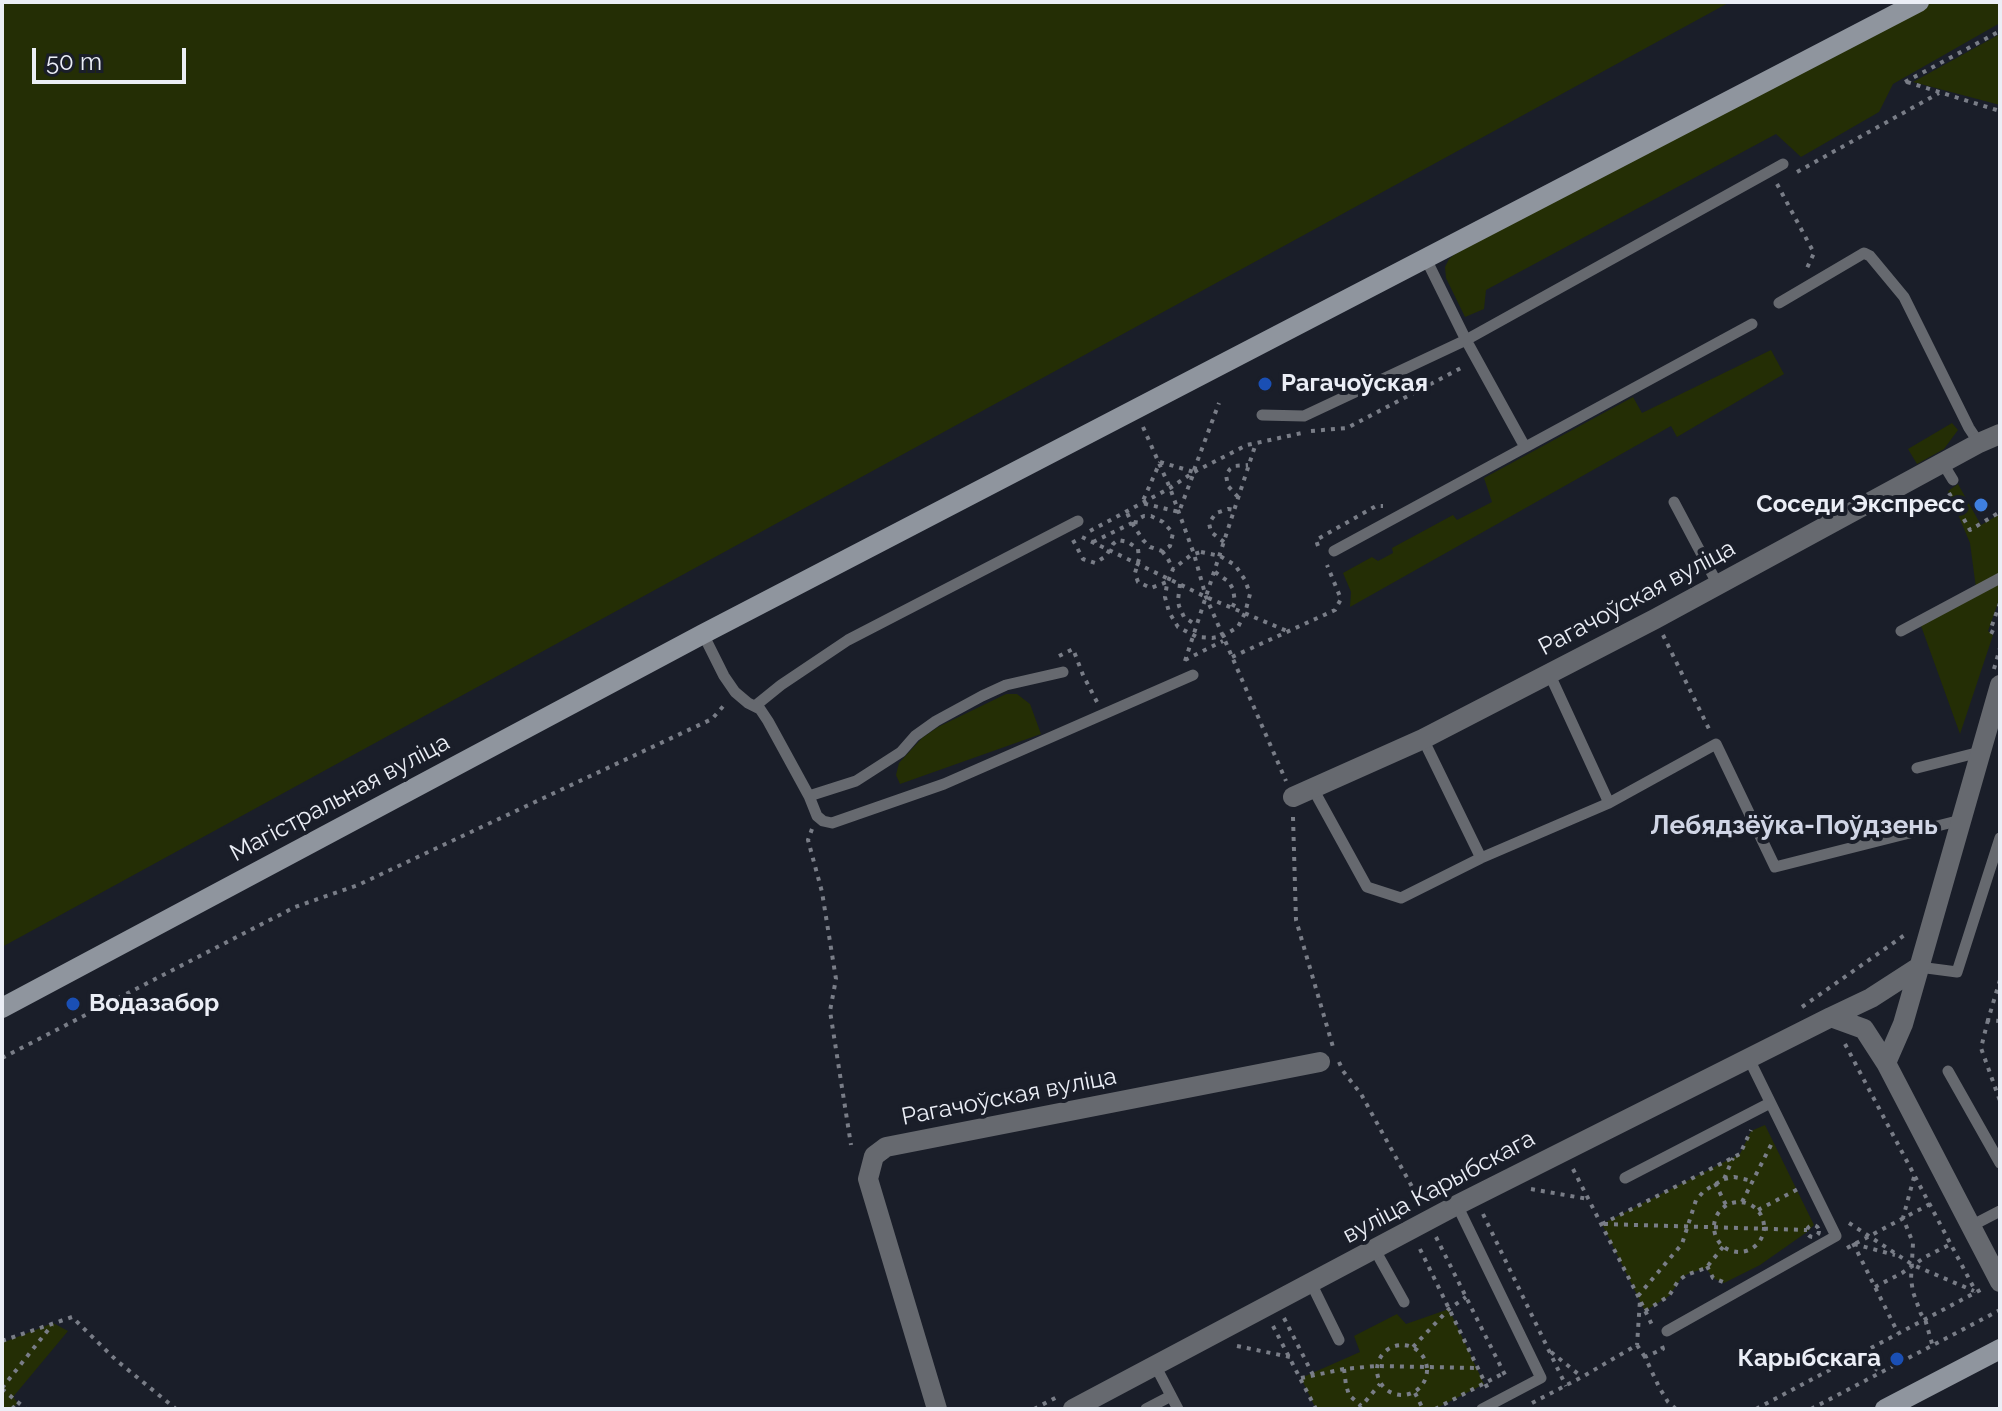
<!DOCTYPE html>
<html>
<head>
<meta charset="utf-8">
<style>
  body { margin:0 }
  #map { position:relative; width:2002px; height:1411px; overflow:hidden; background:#1a1e29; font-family:Raleway,sans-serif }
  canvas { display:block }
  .frame { position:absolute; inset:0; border:4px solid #ebeef6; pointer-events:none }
  .scale { position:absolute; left:32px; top:48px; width:154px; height:36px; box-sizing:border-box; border:4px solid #ebeef6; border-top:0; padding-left:10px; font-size:24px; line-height:28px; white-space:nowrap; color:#ebeef6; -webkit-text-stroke:6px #1a1e29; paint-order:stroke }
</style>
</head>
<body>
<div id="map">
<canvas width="2002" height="1411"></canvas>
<div class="frame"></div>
<div class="scale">50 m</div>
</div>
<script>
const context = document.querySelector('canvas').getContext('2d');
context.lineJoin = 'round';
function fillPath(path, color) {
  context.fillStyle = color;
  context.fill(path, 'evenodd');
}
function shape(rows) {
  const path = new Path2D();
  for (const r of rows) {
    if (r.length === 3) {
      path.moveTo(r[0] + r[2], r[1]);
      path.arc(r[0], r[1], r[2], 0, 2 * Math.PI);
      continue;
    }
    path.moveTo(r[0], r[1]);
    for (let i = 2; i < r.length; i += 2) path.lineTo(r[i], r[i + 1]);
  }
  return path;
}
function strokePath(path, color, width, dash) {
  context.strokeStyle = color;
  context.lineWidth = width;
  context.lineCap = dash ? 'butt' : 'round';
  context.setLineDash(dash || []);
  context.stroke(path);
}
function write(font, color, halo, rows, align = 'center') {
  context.font = font + ' Raleway,sans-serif';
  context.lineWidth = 8;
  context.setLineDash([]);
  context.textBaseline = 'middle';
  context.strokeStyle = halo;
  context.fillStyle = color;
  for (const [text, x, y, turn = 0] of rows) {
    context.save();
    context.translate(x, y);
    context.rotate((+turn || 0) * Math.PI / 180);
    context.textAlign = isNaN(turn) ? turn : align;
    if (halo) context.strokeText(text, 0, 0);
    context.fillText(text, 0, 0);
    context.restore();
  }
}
const green = shape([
  [2,2,1730,2,2,947],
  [1933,2,2000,2,2000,23,1893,84,1879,112,1801,157,1776,134,1486,290,1484,309,1465,317,1446,278,1445,267,1449,259,1455,254,1854,40],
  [2000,34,2000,105,1913,82],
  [1771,350,1784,374,1677,437,1671,426,1350,607,1351,592,1343,573,1372,557,1378,561,1393,553,1392,548,1453,515,1457,520,1492,502,1484,478,1633,397,1642,413],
  [1952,423,1958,430,1944,449,1917,464,1908,449],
  [1958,484,1981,525,2000,514,2000,576,1976,588,1970,543,1948,491],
  [2000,581,2000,597,1988,631,1993,635,1960,734,1920,623],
  [1006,694,1017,694,1030,704,1041,734,900,784,896,775,899,763,922,738,938,727],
  [1765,1125,1814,1225,1807,1232,1760,1265,1724,1283,1713,1278,1706,1268,1690,1273,1682,1277,1669,1296,1645,1311,1602,1224,1740,1154,1751,1131],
  [1449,1309,1484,1384,1435,1409,1316,1409,1301,1378,1360,1352,1354,1336,1397,1314,1406,1324],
  [53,1323,68,1331,13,1397,18,1403,12,1409,2,1409,2,1343]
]);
const path = shape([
  [1905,82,2000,31],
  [1907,82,2000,111],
  [1797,172,1939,93],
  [1777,184,1814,253,1807,268],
  [1143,427,1170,488,1194,554,1206,597,1286,781],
  [1311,431,1347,428,1463,367],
  [1160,462,1194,472,1179,512,1142,503,1160,462],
  [1194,470,1219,403],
  [1949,493,1970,530,2000,512],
  [1238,497,1228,486,1226,475,1230,469,1234,466,1248,465],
  [1132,523,1143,540,1150,547,1162,551,1170,546,1173,533,1163,522,1151,516,1144,516,1136,520,1135,527],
  [1090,531,1170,488,1194,472,1247,445,1302,433],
  [1082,537,1206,597,1287,631],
  [1073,540,1083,559,1095,563,1106,556,1113,544,1118,540,1128,542,1138,549,1139,559,1135,573,1138,582,1151,588,1167,582],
  [1093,542,1132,523,1126,511],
  [1224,542,1211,532,1209,523,1216,513,1228,509,1234,510],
  [1318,546,1316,540,1376,506,1383,506],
  [1162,551,1168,559,1173,569],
  [1201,552,1220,556,1235,565,1245,580,1250,594,1245,613,1238,627,1223,636,1212,638,1197,637,1178,627,1169,612,1165,597,1167,584,1173,569,1191,555,1201,552],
  [1215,572,1229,582,1233,589,1235,602,1232,608],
  [1180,584,1178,600,1179,606,1184,617,1196,625],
  [2000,603,1990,631,2000,636],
  [1663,635,1710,731],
  [1059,656,1073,649,1083,675,1097,702],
  [1232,657,1335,610,1341,599,1327,565],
  [1185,660,1223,641],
  [1185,661,1256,443],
  [1994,669,2000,648],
  [1293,817,1296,920,1333,1047],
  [812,829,808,840,822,892,836,979,830,1011,851,1145],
  [2000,980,1988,1020,2000,1021],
  [1802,1007,1906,934],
  [1988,1020,1981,1048,2000,1101],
  [1845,1044,1976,1292],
  [2,1058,295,907,358,885,712,719,726,703],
  [1339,1062,1343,1071,1361,1094,1421,1203],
  [1573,1169,1640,1300,1637,1345],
  [1914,1177,1903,1218,1913,1243,1911,1279,1913,1292,1921,1314,1925,1319,1933,1347],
  [1724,1179,1734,1177,1753,1181],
  [1715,1183,1726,1205],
  [1531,1189,1588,1199],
  [1739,1227,25],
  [1742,1202,1773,1141],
  [1758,1210,1798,1189],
  [1483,1214,1566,1386],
  [1849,1223,1913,1265,1974,1291],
  [1602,1224,1740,1154,1751,1130],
  [1604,1224,1807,1230],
  [1813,1231,6],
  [1436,1237,1507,1379],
  [1853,1243,1898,1333],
  [1854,1244,1895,1255],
  [1847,1248,1930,1204],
  [1420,1249,1488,1389],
  [1707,1266,1713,1278,1723,1282],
  [1875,1287,1902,1273,1925,1257,1951,1244],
  [1638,1296,1682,1244,1696,1200,1704,1191,1724,1179,1733,1158],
  [1641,1302,1653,1327],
  [1645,1311,1669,1296,1678,1281,1686,1275,1706,1268,1723,1247],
  [1284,1318,1313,1375],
  [1273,1326,1316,1409],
  [2,1341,72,1317,116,1360,176,1409],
  [1402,1370,25],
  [1237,1346,1290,1357],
  [1662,1346,1663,1349,1645,1357,1659,1387,1668,1402,1676,1409],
  [1413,1347,1449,1309,1466,1297],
  [1551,1352,1582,1377],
  [1859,1355,1880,1372],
  [1344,1369,1346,1385,1349,1395,1361,1406],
  [1301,1378,1344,1369,1376,1366,1478,1368],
  [2,1388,52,1325],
  [2,1389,26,1409],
  [1415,1393,1423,1409],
  [1532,1403,1582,1377,1637,1345,1645,1357],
  [12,1409,18,1403],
  [1034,1409,1057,1397],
  [1359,1409,1380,1384],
  [1435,1409,1504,1373],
  [1756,1409,1984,1288],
  [1811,1409,2000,1310]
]);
const lane = shape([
  [1426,259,1466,340,1525,447],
  [1779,303,1864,253,1870,256,1904,297,1969,428,1979,443],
  [1262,415,1304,416,1466,340,1783,164],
  [1942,462,1953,480],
  [1674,502,1718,585],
  [1334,551,1752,324],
  [1901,631,2000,578],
  [703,634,724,676,735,692,748,703,760,709,768,721,809,796,817,816,823,821,832,823,944,784,1193,675],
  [1549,673,1609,803],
  [755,706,781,685,848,640,1078,521],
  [1423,739,1481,858],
  [1917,768,1980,752],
  [1312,787,1367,887,1401,898,1481,858,1609,803,1716,744,1775,867,1961,820],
  [809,796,856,781,901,752,915,736,936,721,982,696,1006,685,1063,672],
  [1919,967,1957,972,2000,838],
  [1948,1071,2000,1163],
  [1625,1178,1770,1103],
  [1457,1205,1541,1378,1482,1409],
  [1971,1226,2000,1211],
  [1375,1250,1404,1302],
  [1311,1283,1339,1340],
  [1667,1331,1836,1236,1749,1059],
  [1155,1365,1178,1409],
  [1146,1409,1171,1396]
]);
const street = shape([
  [1293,797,1423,739,1655,619,1979,443,2000,434],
  [1831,1017,1864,1029,1886,1063,2000,1282],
  [1886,1063,1903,1024,2000,685],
  [937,1409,868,1179,874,1156,886,1147,1320,1062],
  [1073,1409,1457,1205,1831,1017,1871,998,1919,967]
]);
const secondary = shape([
  [2,1008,703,634,1919,2],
  [1885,1409,2000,1349]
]);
const markers = [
  [1265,384,8,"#1a4fb4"],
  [1981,505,8,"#3f7fe0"],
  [73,1004,8,"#1a4fb4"],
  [1897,1359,8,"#1a4fb4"]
];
const poiNames = [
  ["Рагачоўская",1281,384],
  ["Соседи Экспресс",1965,505,"right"],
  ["Водазабор",89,1004],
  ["Карыбскага",1881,1359,"right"]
];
const streetNames = [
  ["Рагачоўская вуліца",1637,598,-28],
  ["Магістральная вуліца",340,798,-28],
  ["Рагачоўская вуліца",1009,1097,-11],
  ["вуліца Карыбскага",1439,1187,-28]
];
const neighbourhoodNames = [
  ["Лебядзёўка-Поўдзень",1794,826]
];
fillPath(green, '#242e05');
strokePath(path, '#797d87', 4, [4, 6]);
strokePath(lane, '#66696f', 11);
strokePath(street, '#66696f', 20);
strokePath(secondary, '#8f959e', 20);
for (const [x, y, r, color] of markers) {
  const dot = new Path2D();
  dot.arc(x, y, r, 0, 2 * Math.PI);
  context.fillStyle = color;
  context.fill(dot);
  strokePath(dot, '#1a1e29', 3);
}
write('bold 24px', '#ebeef6', '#1a1e29', poiNames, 'left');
write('24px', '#ebeef6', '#1a1e29', streetNames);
write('bold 26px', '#d0d5e5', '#1a1e29', neighbourhoodNames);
</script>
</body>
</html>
